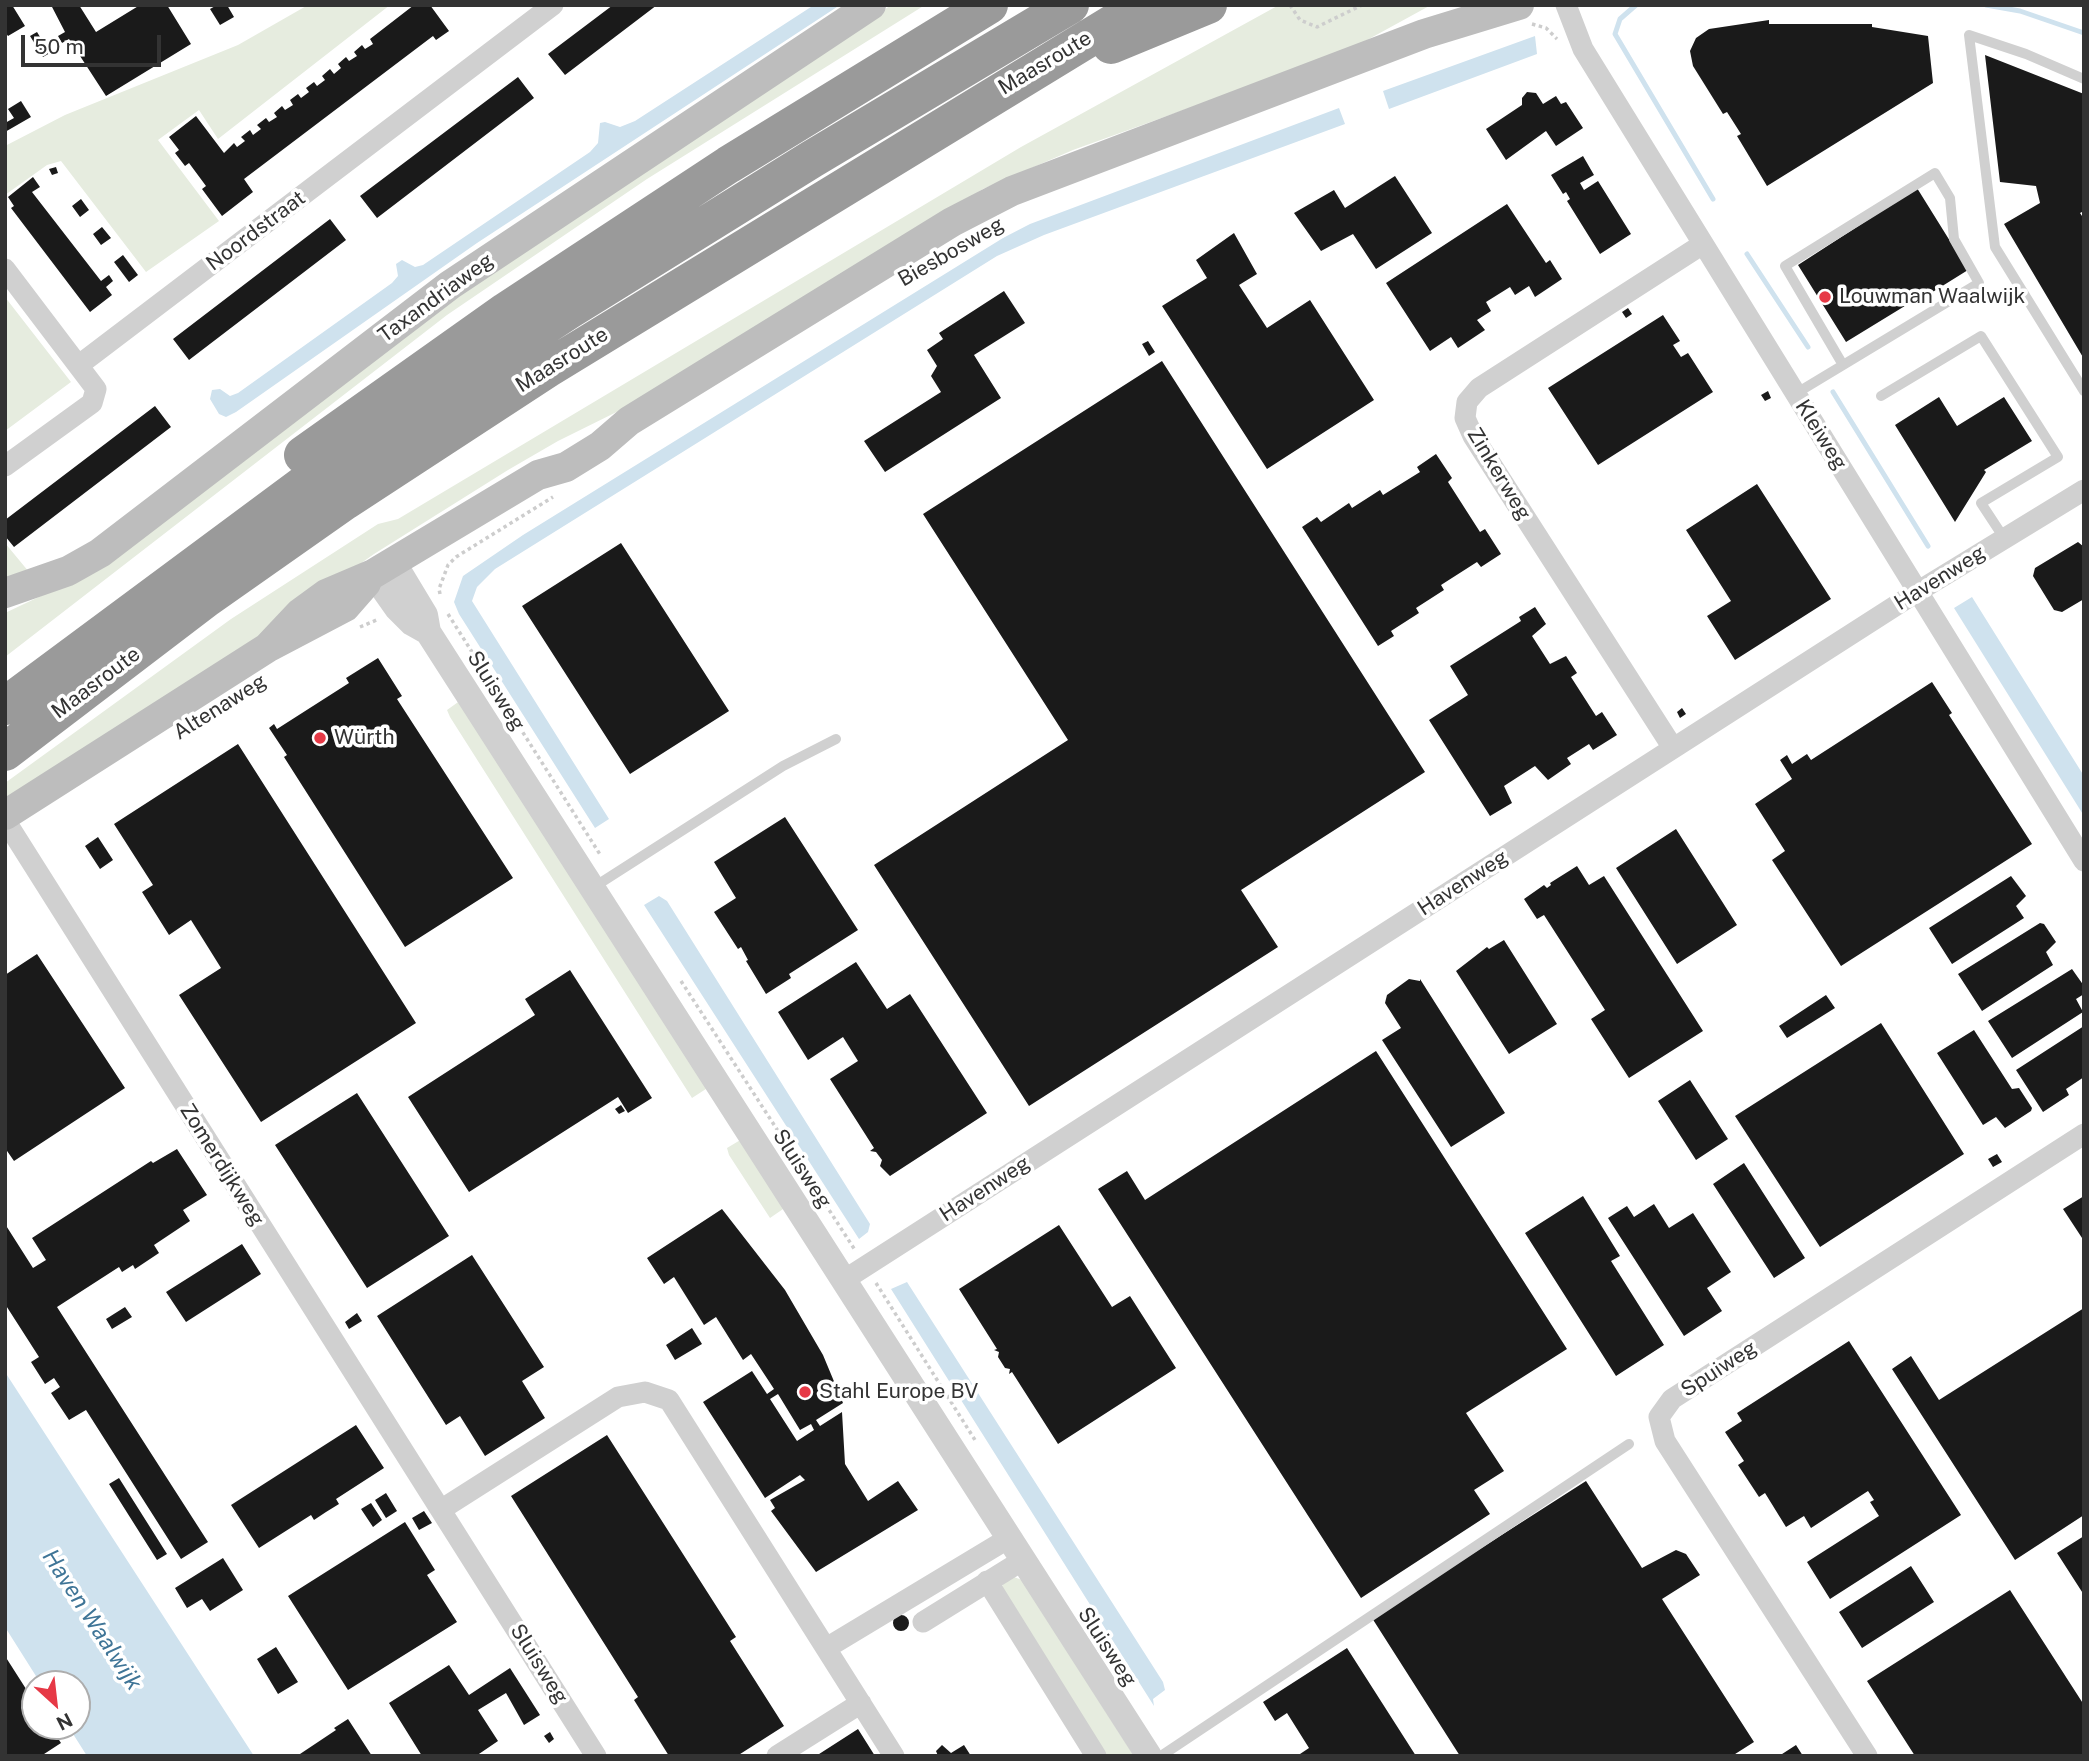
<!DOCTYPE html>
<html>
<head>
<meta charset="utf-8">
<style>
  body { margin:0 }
  #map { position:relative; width:2089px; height:1761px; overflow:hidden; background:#fff; font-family:"Public Sans",sans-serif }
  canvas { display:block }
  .frame { position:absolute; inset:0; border:7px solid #333; pointer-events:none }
  .north { position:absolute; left:21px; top:1670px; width:70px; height:70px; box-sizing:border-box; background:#fff; border:2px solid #adadad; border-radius:50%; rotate:153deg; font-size:19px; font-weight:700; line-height:28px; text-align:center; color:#333 }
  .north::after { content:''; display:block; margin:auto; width:24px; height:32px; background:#e63946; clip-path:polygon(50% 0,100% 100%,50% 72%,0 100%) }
  .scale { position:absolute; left:21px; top:35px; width:140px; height:32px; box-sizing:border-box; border:4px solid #333; border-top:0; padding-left:9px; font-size:21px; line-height:24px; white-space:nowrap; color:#333; -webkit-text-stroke:5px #fff; paint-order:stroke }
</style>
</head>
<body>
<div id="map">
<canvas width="2089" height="1761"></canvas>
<div class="frame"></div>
<div class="north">N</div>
<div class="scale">50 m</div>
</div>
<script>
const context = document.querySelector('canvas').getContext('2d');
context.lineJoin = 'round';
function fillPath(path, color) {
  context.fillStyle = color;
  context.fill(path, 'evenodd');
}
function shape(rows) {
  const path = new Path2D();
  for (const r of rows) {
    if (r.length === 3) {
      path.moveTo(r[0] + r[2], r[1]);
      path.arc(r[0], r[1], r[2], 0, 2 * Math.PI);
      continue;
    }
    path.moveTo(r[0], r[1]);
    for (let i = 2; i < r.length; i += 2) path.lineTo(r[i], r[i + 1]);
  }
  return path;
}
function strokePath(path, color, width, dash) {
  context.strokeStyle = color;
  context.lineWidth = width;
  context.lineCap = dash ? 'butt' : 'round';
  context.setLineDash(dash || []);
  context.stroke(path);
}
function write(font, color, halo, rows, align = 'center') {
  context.font = font + ' "Public Sans",sans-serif';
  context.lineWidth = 7;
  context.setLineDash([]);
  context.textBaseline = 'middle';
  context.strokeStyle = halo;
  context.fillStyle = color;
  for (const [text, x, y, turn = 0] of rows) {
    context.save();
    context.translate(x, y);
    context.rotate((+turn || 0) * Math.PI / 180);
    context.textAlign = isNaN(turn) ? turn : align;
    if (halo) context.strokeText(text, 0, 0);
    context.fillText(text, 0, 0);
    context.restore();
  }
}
const green = shape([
  [308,5,390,5,218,139,199,110,158,140,219,221,146,272,61,161,47,165,5,195,5,146,65,115,238,45],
  [891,5,925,5,647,179,447,315,5,657,5,613,64,585,463,290,820,56],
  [1279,5,1431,5,1347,51,1073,150,983,189,659,391,558,441,508,470,374,554,245,646,5,799,5,783,231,619,378,524,398,519,1021,147],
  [5,297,71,382,5,431],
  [5,543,29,572,5,578],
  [461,700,709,1087,692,1098,450,717,447,710],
  [742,1139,786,1207,770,1218,729,1155,727,1148],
  [1014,1577,1022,1580,1134,1756,1105,1756,1002,1587,1003,1583]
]);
const water = shape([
  [814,5,840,5,477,243,236,412,226,417,219,414,210,399,212,390,220,389,230,396,238,393,392,283,398,276,396,264,402,260,415,267,423,265,590,152,598,143,600,123,605,122,620,127,635,121],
  [1535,36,1537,54,1389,109,1383,91],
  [1339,108,1345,124,1044,235,997,256,495,569,477,587,472,601,609,819,595,828,459,614,454,602,463,576,523,535,1003,238,1030,224],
  [1972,597,2084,776,2084,816,1954,608],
  [659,896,667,901,870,1224,868,1232,859,1239,644,905],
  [907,1282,1163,1682,1165,1690,1153,1699,1154,1706,891,1289],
  [5,1372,254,1756,87,1756,68,1726,77,1726,77,1684,41,1684,5,1627]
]);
const stream = shape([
  [1636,5,1620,19,1615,34,1713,199],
  [1986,5,2020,11,2084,33],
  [1747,254,1808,347],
  [1833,392,1928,546]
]);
const building = shape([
  [5,5,12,5,25,26,8,36,5,32],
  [51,5,79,5,96,32,140,5,167,5,191,44,106,96,69,39,62,43,58,36,65,32],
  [217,5,227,5,234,17,220,25,210,9],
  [414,5,430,5,449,31,436,40,433,36,244,179,253,192,222,216,202,189,206,186,189,163,185,166,175,153,179,150,169,137,196,116,224,153,234,143,237,147,245,141,241,137,250,130,253,135,261,129,257,125,266,118,269,122,277,117,274,113,282,106,285,110,293,105,290,100,298,94,301,98,309,92,306,88,314,82,317,86,325,80,322,76,330,69,334,74,341,68,338,64,346,57,349,61,357,56,354,52,362,45,365,49,373,44,370,39],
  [613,5,657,5,565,75,548,54],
  [1769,20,1769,24,1872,24,1872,27,1928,36,1933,83,1767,186,1737,136,1741,134,1727,112,1723,114,1693,66,1690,51,1696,38,1709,29],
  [37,32,50,53,43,57,30,36],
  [1985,55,2084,94,2084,211,2080,213,2084,219,2084,359,2004,224,2040,203,2036,186,2000,182],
  [518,77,534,98,377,218,360,196],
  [1527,92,1536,93,1543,104,1556,96,1561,104,1566,102,1583,128,1556,146,1546,131,1506,160,1486,129,1522,105,1522,98],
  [21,101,31,117,5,132,5,123,14,118,8,109],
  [1583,156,1594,175,1580,183,1584,190,1598,181,1631,234,1600,254,1567,201,1570,199,1566,192,1563,194,1551,175],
  [56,167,58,173,52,175,49,169],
  [1395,176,1432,233,1376,269,1353,234,1321,251,1294,213,1334,190,1345,208],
  [33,177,40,187,32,192,101,281,109,275,113,281,106,287,112,295,90,312,11,208,14,206,8,197],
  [1917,188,1968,270,1915,303,1913,301,1846,342,1845,346,1846,342,1798,265,1794,264,1798,265],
  [81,199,89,210,80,217,72,206],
  [1507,204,1546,263,1550,260,1562,279,1535,297,1529,286,1515,295,1510,287,1486,302,1491,311,1477,320,1485,330,1458,348,1451,337,1430,351,1386,283],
  [330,219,346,240,189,360,173,339],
  [102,227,111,238,101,245,93,234],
  [1234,233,1257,274,1239,285,1267,328,1310,300,1374,400,1267,469,1162,306,1207,278,1196,260],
  [123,255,138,275,129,282,114,262],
  [1004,291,1025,323,974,355,1001,398,885,472,864,441,941,392,931,376,937,366,927,350,943,339,939,333],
  [1628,308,1632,314,1626,318,1622,312],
  [1663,315,1680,341,1673,345,1681,357,1688,353,1713,392,1598,465,1548,388],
  [1148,341,1155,352,1149,356,1142,344],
  [1162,361,1425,772,1241,890,1278,947,1029,1106,874,865,1068,740,923,514],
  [1768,391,1771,398,1765,401,1761,395],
  [1939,397,1957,426,2004,397,2032,441,1984,470,1986,472,1955,522,1895,425],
  [155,406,171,427,14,547,5,536,5,520],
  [1436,454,1452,478,1448,482,1480,532,1485,529,1501,554,1481,567,1477,562,1441,585,1444,590,1416,608,1419,613,1391,631,1394,636,1378,646,1302,527,1317,517,1321,522,1349,503,1352,508,1380,490,1383,495,1420,472,1417,467],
  [1757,484,1831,599,1735,660,1707,616,1731,601,1686,530],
  [2078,542,2084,547,2084,599,2062,612,2054,610,2033,576,2035,568],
  [621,543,729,711,630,774,522,606],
  [1535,607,1546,624,1532,636,1550,664,1566,656,1577,673,1571,677,1596,716,1602,712,1617,735,1593,750,1589,744,1567,758,1571,764,1548,780,1535,766,1504,786,1512,803,1490,816,1429,720,1468,695,1450,666,1521,621,1519,617],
  [378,658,402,696,397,699,513,878,405,947,284,757,287,755,269,728,274,724,277,729,349,683,346,678],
  [1932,682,1952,713,1949,715,2032,844,1841,966,1772,860,1785,851,1755,804,1792,779,1780,760,1787,755,1792,764,1807,754,1811,760],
  [1682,708,1686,714,1680,718,1677,712],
  [238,744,416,1023,261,1122,179,995,221,968,191,920,169,935,142,892,153,885,114,824],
  [785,817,858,930,789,974,791,978,766,994,746,961,748,960,741,947,738,949,714,912,736,898,714,862],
  [1676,829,1737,925,1677,964,1616,868],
  [98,837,113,860,100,869,85,846],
  [1577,866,1589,885,1604,876,1703,1031,1629,1078,1591,1019,1605,1010,1544,915,1537,919,1524,899,1544,885,1547,888,1551,885,1550,883],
  [2011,876,2026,896,2016,906,2024,918,1952,964,1929,928],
  [2040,923,2044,924,2056,942,2046,952,2053,965,1982,1011,1958,974],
  [1504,940,1557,1024,1509,1054,1456,971,1487,947,1489,949],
  [37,954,125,1088,14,1161,5,1148,5,975],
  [856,962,887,1009,910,994,987,1113,890,1176,880,1166,882,1160,876,1152,870,1151,874,1148,830,1079,858,1061,843,1037,808,1060,778,1012],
  [2072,969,2084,986,2084,994,2076,999,2083,1012,2012,1058,1988,1021],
  [570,970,652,1098,628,1113,618,1097,469,1192,408,1097,535,1015,525,999],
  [1409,979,1420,981,1420,979,1505,1113,1451,1147,1382,1040,1401,1028,1385,1003,1387,995],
  [1826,995,1835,1008,1787,1038,1779,1026],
  [1881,1023,1964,1154,1820,1247,1735,1116],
  [2084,1026,2084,1077,2066,1089,2069,1095,2043,1112,2016,1070],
  [1974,1030,2012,1089,2019,1088,2032,1108,2031,1111,2005,1128,1996,1117,1983,1125,1937,1053],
  [1376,1051,1567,1349,1466,1413,1504,1471,1474,1490,1490,1514,1361,1598,1098,1189,1127,1171,1145,1200],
  [1690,1080,1728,1139,1696,1160,1658,1101],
  [357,1093,449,1236,367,1288,275,1145],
  [621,1105,625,1111,619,1114,615,1109],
  [177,1149,207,1195,183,1210,190,1221,154,1245,159,1253,135,1269,133,1265,122,1272,119,1267,57,1307,208,1542,181,1559,86,1410,69,1420,51,1393,60,1387,54,1378,45,1384,31,1362,39,1357,5,1304,5,1224,33,1268,46,1260,32,1238,151,1161,153,1163],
  [1997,1154,2002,1162,1993,1167,1988,1159],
  [1744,1163,1805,1258,1774,1278,1713,1184],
  [1583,1196,1620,1256,1611,1261,1664,1345,1616,1376,1525,1233],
  [2084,1196,2084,1241,2063,1209],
  [1654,1204,1669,1228,1693,1213,1731,1272,1707,1288,1722,1311,1684,1336,1608,1218,1627,1206,1634,1217],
  [722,1209,785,1290,823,1355,843,1403,816,1420,820,1426,842,1412,845,1464,868,1501,898,1481,918,1510,816,1572,771,1511,775,1508,770,1500,805,1480,800,1475,765,1498,703,1402,752,1371,767,1394,774,1389,751,1354,743,1360,716,1317,704,1325,674,1277,664,1284,647,1258],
  [778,1394,800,1430,811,1424,814,1430,797,1441,770,1399],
  [1059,1225,1112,1307,1130,1296,1176,1368,1058,1444,1012,1372,1009,1374,1010,1369,1005,1368,998,1357,999,1352,994,1350,997,1349,959,1289],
  [242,1244,261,1274,186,1322,166,1292],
  [472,1255,544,1367,522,1381,545,1418,485,1456,460,1416,446,1425,377,1316],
  [125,1307,132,1317,112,1329,106,1319],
  [2084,1308,2084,1515,2015,1560,1892,1369,1911,1356,1939,1400],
  [357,1313,362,1321,349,1329,345,1322],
  [692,1328,702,1344,675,1360,666,1345],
  [1849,1341,1961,1515,1830,1599,1807,1562,1879,1516,1870,1502,1874,1500,1868,1491,1811,1528,1804,1516,1786,1527,1765,1493,1759,1497,1738,1465,1744,1461,1725,1432,1742,1421,1737,1413],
  [356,1425,384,1468,336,1499,339,1504,326,1512,314,1520,311,1515,259,1548,231,1505],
  [607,1435,736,1637,730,1641,784,1726,737,1756,669,1756,634,1700,638,1697,511,1496],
  [119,1478,167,1554,157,1560,109,1484],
  [1586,1481,1642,1568,1676,1550,1686,1554,1700,1575,1662,1599,1754,1742,1732,1756,1460,1756,1372,1618],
  [386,1493,397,1511,386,1518,375,1500],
  [371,1503,382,1520,373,1527,361,1509],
  [424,1511,432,1523,419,1530,412,1518],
  [405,1522,435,1570,427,1575,457,1622,348,1690,288,1596],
  [2084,1536,2084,1595,2057,1553],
  [223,1558,243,1590,210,1611,202,1599,187,1608,175,1588],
  [1911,1566,1934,1602,1862,1648,1839,1612],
  [2010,1590,2084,1705,2084,1756,1915,1756,1867,1681],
  [901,1623,8],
  [276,1647,298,1682,278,1694,257,1659],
  [1347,1648,1416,1756,1297,1756,1309,1748,1287,1713,1275,1721,1263,1702],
  [5,1656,35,1703,35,1726,50,1726,61,1743,41,1756,5,1756],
  [449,1665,469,1695,510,1668,540,1715,524,1725,506,1693,478,1710,498,1741,476,1756,422,1756,389,1703],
  [348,1719,372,1756,297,1756,336,1730,334,1728],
  [858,1729,875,1756,816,1756],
  [550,1732,554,1739,549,1743,544,1736],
  [964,1745,971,1756,938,1756,936,1751,942,1745,951,1753],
  [1796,1745,1803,1756,1779,1756]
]);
const path = shape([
  [1290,5,1300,20,1317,27,1362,5],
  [1532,24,1546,28,1557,39],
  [440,594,439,589,448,565,456,557,553,497],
  [448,614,601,856],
  [360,627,379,619],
  [681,981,855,1250],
  [876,1283,975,1440]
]);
const service = shape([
  [2084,79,2026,54,1969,35,1995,247,2084,391],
  [1795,394,1979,283,1954,239,1950,198,1935,173,1785,266,1843,365],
  [1881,396,1981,336,2058,457,1981,503,2004,538],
  [594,887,783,766,836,739],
  [1161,1756,1629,1444]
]);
const minor = shape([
  [1566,5,1583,49,2084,861],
  [5,269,96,389,92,403,5,466],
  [79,365,553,5],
  [1673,748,1473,436,1465,418,1467,402,1479,388,1703,244],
  [5,820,596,1756],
  [844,1280,1917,592,2084,490],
  [442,1509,618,1397,645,1392,669,1400,894,1756],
  [987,1581,1096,1756],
  [923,1622,1023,1560],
  [828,1647,1009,1538],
  [777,1756,861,1703],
  [1867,1756,1665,1441,1659,1417,1672,1399,2084,1134]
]);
const tertiary = shape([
  [393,562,425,615,428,632,1149,1756],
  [373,574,397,608,412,623,428,632]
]);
const secondary = shape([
  [5,593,68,571,100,553,450,285,871,5],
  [267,648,300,613,326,594,373,574,538,475,566,467,600,446,629,421,952,222,1012,191,1424,34,1519,5],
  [5,815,267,648,345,607,366,583]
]);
const motorway = shape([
  [1111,45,1208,5],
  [303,455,506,311,728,165,989,5],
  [5,706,319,473,569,310,812,159,1070,5],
  [5,752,207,598,345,501,547,369,1143,5]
]);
const markers = [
  [1825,297,7,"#e63946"],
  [320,738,7,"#e63946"],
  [805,1392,7,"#e63946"]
];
const streetNames = [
  ["Maasroute",1045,63,-31],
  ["Noordstraat",256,231,-37],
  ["Biesbosweg",951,252,-30],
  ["Taxandriaweg",436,298,-36],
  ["Maasroute",562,360,-32],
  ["Kleiweg",1821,435,58],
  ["Zinkerweg",1499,474,59],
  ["Havenweg",1940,578,-32],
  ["Maasroute",96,683,-37],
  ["Sluisweg",496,691,58],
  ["Altenaweg",220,707,-32],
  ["Havenweg",1463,883,-33],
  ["Zomerdijkweg",222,1165,58],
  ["Sluisweg",802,1169,57],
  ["Havenweg",985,1189,-33],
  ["Spuiweg",1719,1369,-33],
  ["Sluisweg",1107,1647,57],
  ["Sluisweg",539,1664,58]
];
const poiNames = [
  ["Louwman Waalwijk",1839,297],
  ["Würth",334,738],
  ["Stahl Europe BV",819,1392]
];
const waterNames = [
  ["Haven Waalwijk",92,1620,57]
];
fillPath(green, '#e6ecdf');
fillPath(water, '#cfe2ee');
strokePath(stream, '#cfe2ee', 5);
fillPath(building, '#1a1a1a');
strokePath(path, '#cdcdcd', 3.5, [3.5, 3.5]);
strokePath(service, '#d0d0d0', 10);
strokePath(minor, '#d0d0d0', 21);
strokePath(tertiary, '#d0d0d0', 26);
strokePath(secondary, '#bdbdbd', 30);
strokePath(motorway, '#9a9a9a', 38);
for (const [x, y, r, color] of markers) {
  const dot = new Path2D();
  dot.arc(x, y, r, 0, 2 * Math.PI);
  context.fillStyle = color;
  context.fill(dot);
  strokePath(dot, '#fff', 2.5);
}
write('21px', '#333', '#fff', streetNames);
write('21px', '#333', '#fff', poiNames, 'left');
write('italic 23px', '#3f7597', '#fff', waterNames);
</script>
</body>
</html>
